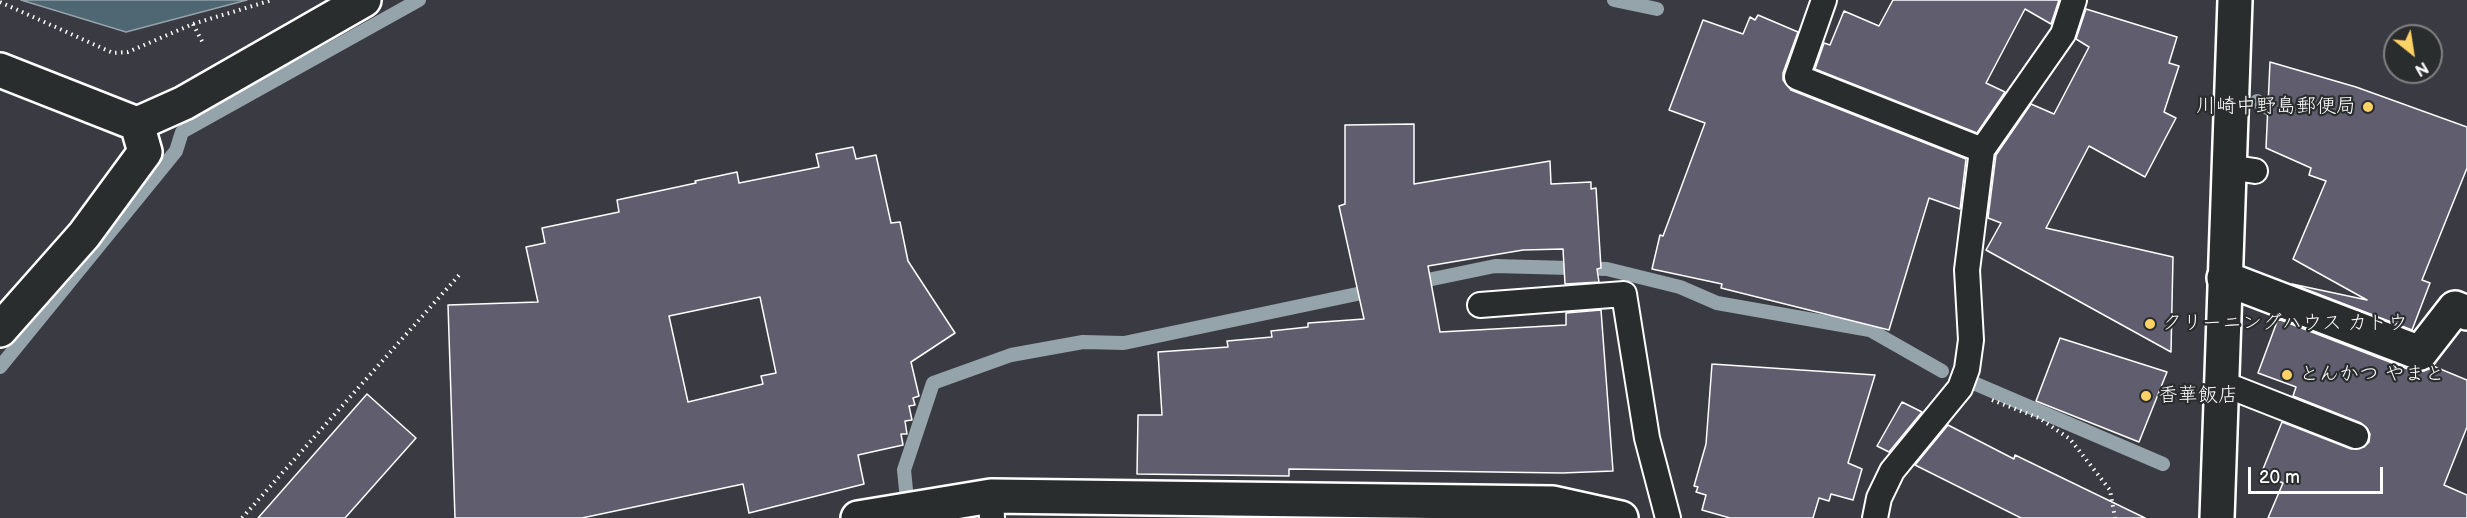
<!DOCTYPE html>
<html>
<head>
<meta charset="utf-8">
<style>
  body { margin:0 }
  #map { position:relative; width:2467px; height:518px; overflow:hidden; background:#3a3b42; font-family:"Balsamiq Sans",sans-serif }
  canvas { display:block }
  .north { position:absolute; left:2383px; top:24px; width:60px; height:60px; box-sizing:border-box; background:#2a2d2e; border:2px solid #7f8182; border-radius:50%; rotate:150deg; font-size:16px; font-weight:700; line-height:24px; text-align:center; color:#fff }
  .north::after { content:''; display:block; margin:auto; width:21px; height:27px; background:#ffd166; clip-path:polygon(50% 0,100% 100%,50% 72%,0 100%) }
  .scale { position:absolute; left:2248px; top:467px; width:135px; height:27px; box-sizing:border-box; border:3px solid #fff; border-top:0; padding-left:8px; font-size:18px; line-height:21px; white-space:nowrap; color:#fff; -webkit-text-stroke:4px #2a2d2e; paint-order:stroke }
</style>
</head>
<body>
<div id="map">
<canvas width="2467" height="518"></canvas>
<div class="north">N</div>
<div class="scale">20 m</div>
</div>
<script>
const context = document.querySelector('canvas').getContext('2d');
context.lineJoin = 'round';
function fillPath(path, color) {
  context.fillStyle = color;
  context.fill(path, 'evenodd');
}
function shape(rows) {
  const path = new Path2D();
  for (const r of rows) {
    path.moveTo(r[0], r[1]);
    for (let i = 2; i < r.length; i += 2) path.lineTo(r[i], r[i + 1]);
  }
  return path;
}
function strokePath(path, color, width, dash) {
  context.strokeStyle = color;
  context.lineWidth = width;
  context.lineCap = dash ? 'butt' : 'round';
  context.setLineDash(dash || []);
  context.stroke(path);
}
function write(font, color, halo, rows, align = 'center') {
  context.font = font + ' "Balsamiq Sans","Klee One",sans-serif';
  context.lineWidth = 4.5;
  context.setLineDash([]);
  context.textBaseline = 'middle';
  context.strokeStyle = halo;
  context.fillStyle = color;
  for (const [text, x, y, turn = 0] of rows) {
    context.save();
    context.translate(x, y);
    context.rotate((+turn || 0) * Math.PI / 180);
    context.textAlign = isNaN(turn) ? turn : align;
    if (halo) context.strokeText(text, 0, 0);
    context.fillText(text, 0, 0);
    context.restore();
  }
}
const water = shape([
  [21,0,247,0,126,32,21,0]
]);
const stream = shape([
  [1614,0,1657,9],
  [2257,101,2282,117],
  [1413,283,1495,266,1607,269,1680,287,1717,303,1870,330,1942,371],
  [0,367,176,151,182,132,419,0],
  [1976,384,2163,464],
  [908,510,904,470,933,383,1011,355,1083,342,1124,343,1376,290]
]);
const building = shape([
  [1893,0,2059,0,2051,24,2025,9,1986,83,2005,92,1977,133,1815,69,1824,43,1830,45,1844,11,1879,26,1893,0],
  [2086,9,2177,37,2169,63,2179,66,2164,112,2176,118,2145,177,2089,146,2046,228,2173,257,2171,352,1986,250,2001,223,1988,218,1996,155,2031,104,2054,114,2089,47,2076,39,2086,9],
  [1758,15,1798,32,1783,73,1783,80,1791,90,1966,159,1960,209,1929,198,1889,330,1721,288,1722,284,1652,269,1660,235,1663,236,1705,123,1669,110,1703,20,1743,34,1750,17,1755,20,1758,15],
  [2270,62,2356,87,2467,127,2467,168,2422,280,2430,283,2412,330,2292,284,2367,300,2293,259,2326,181,2309,175,2311,168,2266,148,2270,62],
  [1414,124,1414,184,1550,161,1551,184,1591,182,1591,189,1596,188,1601,268,1597,269,1599,282,1565,284,1563,249,1523,250,1428,266,1440,332,1566,325,1566,313,1601,310,1613,471,1562,473,1289,469,1289,476,1137,474,1138,415,1162,415,1158,352,1228,347,1227,341,1272,337,1271,331,1308,327,1308,323,1364,319,1339,206,1345,204,1345,125,1414,124],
  [853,147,856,159,876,155,891,223,900,222,908,261,955,333,911,362,919,396,913,398,915,405,909,406,912,420,905,421,907,434,901,434,903,445,858,455,864,484,749,513,743,484,582,518,455,518,448,305,538,302,526,247,545,243,542,228,619,212,617,200,696,183,695,181,737,172,739,183,819,167,816,154,853,147],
  [760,297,776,373,761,376,763,384,688,402,669,316,760,297],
  [2278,319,2413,371,2424,371,2433,366,2467,380,2467,427,2444,485,2467,495,2467,518,2268,518,2283,483,2261,474,2282,422,2351,449,2364,447,2369,442,2370,434,2367,428,2361,423,2293,396,2296,387,2258,373,2278,319],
  [2060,338,2167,372,2139,442,2036,401,2060,338],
  [1712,364,1875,375,1848,463,1862,469,1853,500,1831,494,1829,501,1819,498,1813,518,1730,518,1702,510,1706,495,1696,492,1698,487,1694,486,1706,444,1712,364],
  [367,394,416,438,345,518,258,518,367,394],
  [1902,402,1922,412,1889,452,1877,446,1902,402],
  [1948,425,2014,459,2015,455,2145,518,2021,518,1915,465,1948,425]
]);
const path = shape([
  [0,2,113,53,128,52,193,24,272,0],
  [193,24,204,45],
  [1992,400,2039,418,2070,439,2110,490,2115,518],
  [242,518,460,274]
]);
const service = shape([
  [1824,0,1797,77,1982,150],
  [2228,167,2255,171],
  [1480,305,1624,294,1647,438,1668,518],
  [2221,383,2356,436],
  [991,496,992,518],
  [1875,518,1879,498,1892,471,1960,388,1967,369,1971,340,1967,270,1982,150,2063,34,2074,0]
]);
const pedestrian = shape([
  [137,124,184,103,364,0]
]);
const minor = shape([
  [0,70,137,124,145,152,84,235,0,330],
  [2224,278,2420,353,2455,308,2467,313],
  [858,518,991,496,1553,503,1621,518]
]);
const tertiary = shape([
  [2217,518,2235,0]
]);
const markers = [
  [2368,107,6,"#ffd166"],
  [2150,324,6,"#ffd166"],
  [2287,375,6,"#ffd166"],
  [2146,396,6,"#ffd166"]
];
const poiNames = [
  ["川崎中野島郵便局",2356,107,"right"],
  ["クリーニングハウス カトウ",2162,324],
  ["とんかつ やまと",2299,375],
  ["香華飯店",2158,396]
];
fillPath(water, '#4f6673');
strokePath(water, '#95a3ab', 1.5);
strokePath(stream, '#95a3ab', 14);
fillPath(building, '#605d6f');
strokePath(building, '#fff', 1.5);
strokePath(service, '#fff', 28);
strokePath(pedestrian, '#fff', 38);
strokePath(minor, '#fff', 38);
strokePath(tertiary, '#fff', 38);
strokePath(path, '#fff', 4, [1.5, 4.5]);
strokePath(service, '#2a2d2e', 24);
strokePath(pedestrian, '#2a2d2e', 33);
strokePath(minor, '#2a2d2e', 33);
strokePath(tertiary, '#2a2d2e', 33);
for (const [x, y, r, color] of markers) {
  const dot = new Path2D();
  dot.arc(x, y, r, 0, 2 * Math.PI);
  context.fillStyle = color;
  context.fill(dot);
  strokePath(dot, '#2a2d2e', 2);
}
write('20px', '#fff', '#2a2d2e', poiNames, 'left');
</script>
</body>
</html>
